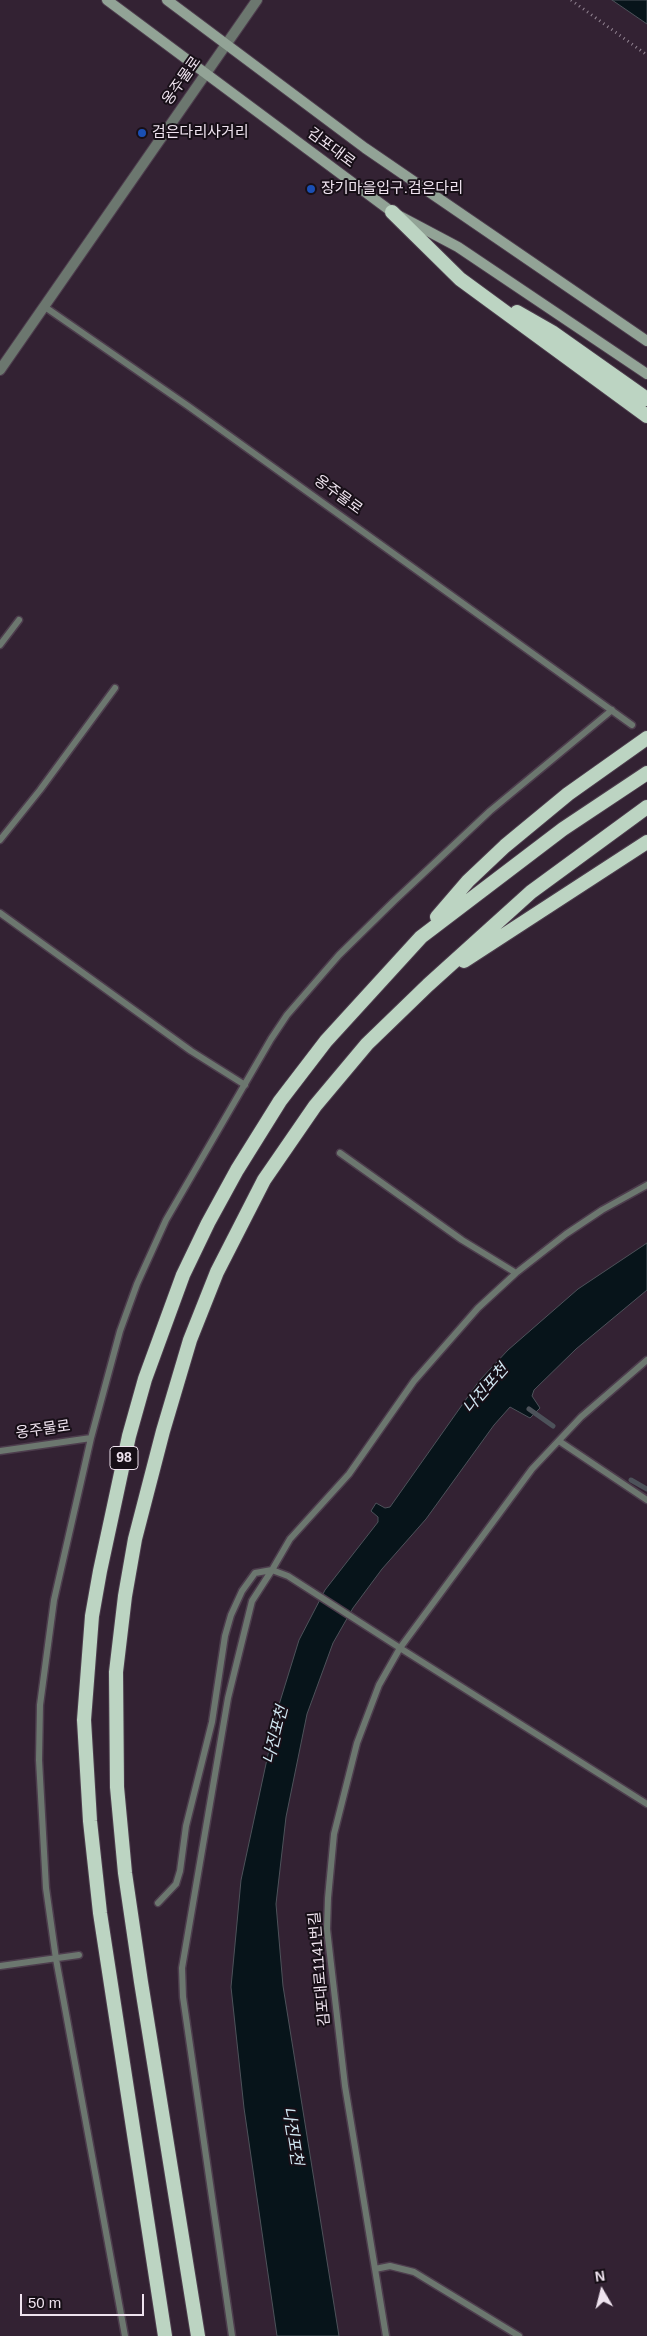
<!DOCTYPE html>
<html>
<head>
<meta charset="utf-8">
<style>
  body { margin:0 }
  #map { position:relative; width:647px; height:2336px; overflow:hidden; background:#323; font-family:Arial,sans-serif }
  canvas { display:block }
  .north { position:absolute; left:577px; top:2266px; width:50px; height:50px; -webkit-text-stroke:4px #170f17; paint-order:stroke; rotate:352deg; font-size:14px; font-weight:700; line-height:20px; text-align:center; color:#efe3ef }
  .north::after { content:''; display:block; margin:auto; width:18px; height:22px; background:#efe3ef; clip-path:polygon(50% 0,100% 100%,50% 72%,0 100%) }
  .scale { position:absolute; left:20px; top:2294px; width:124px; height:22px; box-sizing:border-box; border:2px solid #efe3ef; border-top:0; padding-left:6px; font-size:15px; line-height:18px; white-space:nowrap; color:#efe3ef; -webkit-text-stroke:4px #170f17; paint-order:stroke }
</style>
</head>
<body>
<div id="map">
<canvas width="647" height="2336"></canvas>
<div class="north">N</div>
<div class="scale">50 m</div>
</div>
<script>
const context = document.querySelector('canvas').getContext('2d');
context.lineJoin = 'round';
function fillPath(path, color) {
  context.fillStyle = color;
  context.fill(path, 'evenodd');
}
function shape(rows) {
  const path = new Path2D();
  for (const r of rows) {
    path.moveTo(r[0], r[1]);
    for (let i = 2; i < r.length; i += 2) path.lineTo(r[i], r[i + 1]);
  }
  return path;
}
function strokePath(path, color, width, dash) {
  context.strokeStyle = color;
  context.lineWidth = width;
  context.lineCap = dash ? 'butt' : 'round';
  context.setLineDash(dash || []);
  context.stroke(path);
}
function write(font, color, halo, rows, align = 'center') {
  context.font = font + ' Arial,"Noto Sans KR",sans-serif';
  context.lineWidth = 4;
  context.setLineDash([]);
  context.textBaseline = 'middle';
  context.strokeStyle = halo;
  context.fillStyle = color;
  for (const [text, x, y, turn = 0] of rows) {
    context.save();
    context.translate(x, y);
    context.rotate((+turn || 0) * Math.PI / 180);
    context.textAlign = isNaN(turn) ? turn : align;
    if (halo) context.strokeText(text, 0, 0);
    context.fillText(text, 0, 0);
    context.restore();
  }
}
const water = shape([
  [612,0,647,0,647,24,612,0],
  [647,1243,647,1290,576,1349,534,1390,532,1396,540,1408,530,1418,510,1407,494,1425,426,1519,382,1569,353,1608,333,1643,307,1714,286,1817,276,1904,283,1986,339,2336,277,2336,244,2108,231,1987,241,1880,278,1708,299,1640,325,1590,378,1522,378,1517,371,1511,376,1503,385,1508,390,1507,479,1381,508,1350,578,1289,647,1243]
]);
const stream = shape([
  [529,1409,553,1426],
  [631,1480,647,1489]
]);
const path = shape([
  [571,0,647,55]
]);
const service = shape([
  [45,307,188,406,632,725],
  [0,645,19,620],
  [0,840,40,790,115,688],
  [0,913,191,1051,245,1085],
  [340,1153,462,1240,516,1273],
  [559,1441,647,1500],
  [0,1451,91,1438],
  [158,1903,176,1884,180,1871,186,1826,212,1722,225,1636,231,1615,242,1591,255,1573,272,1570,290,1539,349,1474,414,1381,478,1308,516,1273,566,1234,602,1210,647,1185],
  [0,1966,79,1955],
  [375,2269,390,2266,414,2272,519,2336],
  [125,2336,56,1959,46,1888,39,1760,40,1705,54,1600,91,1438,120,1331,137,1284,166,1220,271,1039,287,1015,339,955,394,901,490,811,612,710],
  [232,2336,183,1997,182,1968,228,1698,252,1601,272,1570,288,1576,400,1648,532,1469,581,1417,647,1360],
  [386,2336,345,2086,327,1929,328,1898,334,1834,357,1743,379,1685,400,1648,647,1804]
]);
const tertiary = shape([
  [0,370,257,0]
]);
const secondary = shape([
  [107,0,392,212,458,247,647,374],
  [167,0,365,148,647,341]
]);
const trunk = shape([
  [392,212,460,279,647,416],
  [517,312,552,332,647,399],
  [437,917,468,881,505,846,568,794,647,738],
  [464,961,647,842],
  [165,2336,100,1913,90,1821,84,1720,92,1616,100,1571,129,1436,145,1379,183,1275,208,1223,237,1170,280,1101,326,1041,421,937,563,829,647,773],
  [198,2336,141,1982,125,1873,117,1787,116,1672,125,1596,135,1539,163,1431,190,1340,217,1272,264,1180,315,1106,367,1044,428,985,531,892,647,807]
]);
const markers = [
  [142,133,5,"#1a4fb4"],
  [311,189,5,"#1a4fb4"]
];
const shields = [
  [124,1458,28]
];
const shieldNames = [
  ["98",124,1458]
];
const streetNames = [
  ["옹주물로",182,81,-55],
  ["김포대로",331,148,37],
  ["옹주물로",338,495,36],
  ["옹주물로",43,1430,-8],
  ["김포대로1141번길",320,1969,-95]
];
const poiNames = [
  ["검은다리사거리",152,133],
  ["장기마을입구.검은다리",321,189]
];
const waterNames = [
  ["나진포천",486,1389,-49],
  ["나진포천",276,1735,-76],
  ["나진포천",292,2136,81]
];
fillPath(water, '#07141a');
strokePath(water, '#4d525a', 1);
strokePath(stream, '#4d525a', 5);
strokePath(service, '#4d3d4d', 9);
strokePath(tertiary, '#4d3d4d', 12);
strokePath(secondary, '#4d3d4d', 12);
strokePath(trunk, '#4d3d4d', 16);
strokePath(path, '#948694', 3, [1, 4]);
strokePath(service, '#6c776f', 6);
strokePath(tertiary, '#6c776f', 10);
strokePath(secondary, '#92a396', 10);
strokePath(trunk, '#bcd4c2', 14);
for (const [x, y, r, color] of markers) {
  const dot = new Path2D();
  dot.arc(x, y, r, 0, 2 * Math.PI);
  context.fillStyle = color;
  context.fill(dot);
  strokePath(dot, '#170f17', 2);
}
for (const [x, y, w] of shields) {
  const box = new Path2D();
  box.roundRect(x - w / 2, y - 11.5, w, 23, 4);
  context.fillStyle = '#170f17';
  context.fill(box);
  strokePath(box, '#efe3ef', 1);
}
write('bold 14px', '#efe3ef', null, shieldNames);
write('15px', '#efe3ef', '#170f17', streetNames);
write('15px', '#efe3ef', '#170f17', poiNames, 'left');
write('italic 16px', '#d1e8f3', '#170f17', waterNames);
</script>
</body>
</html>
